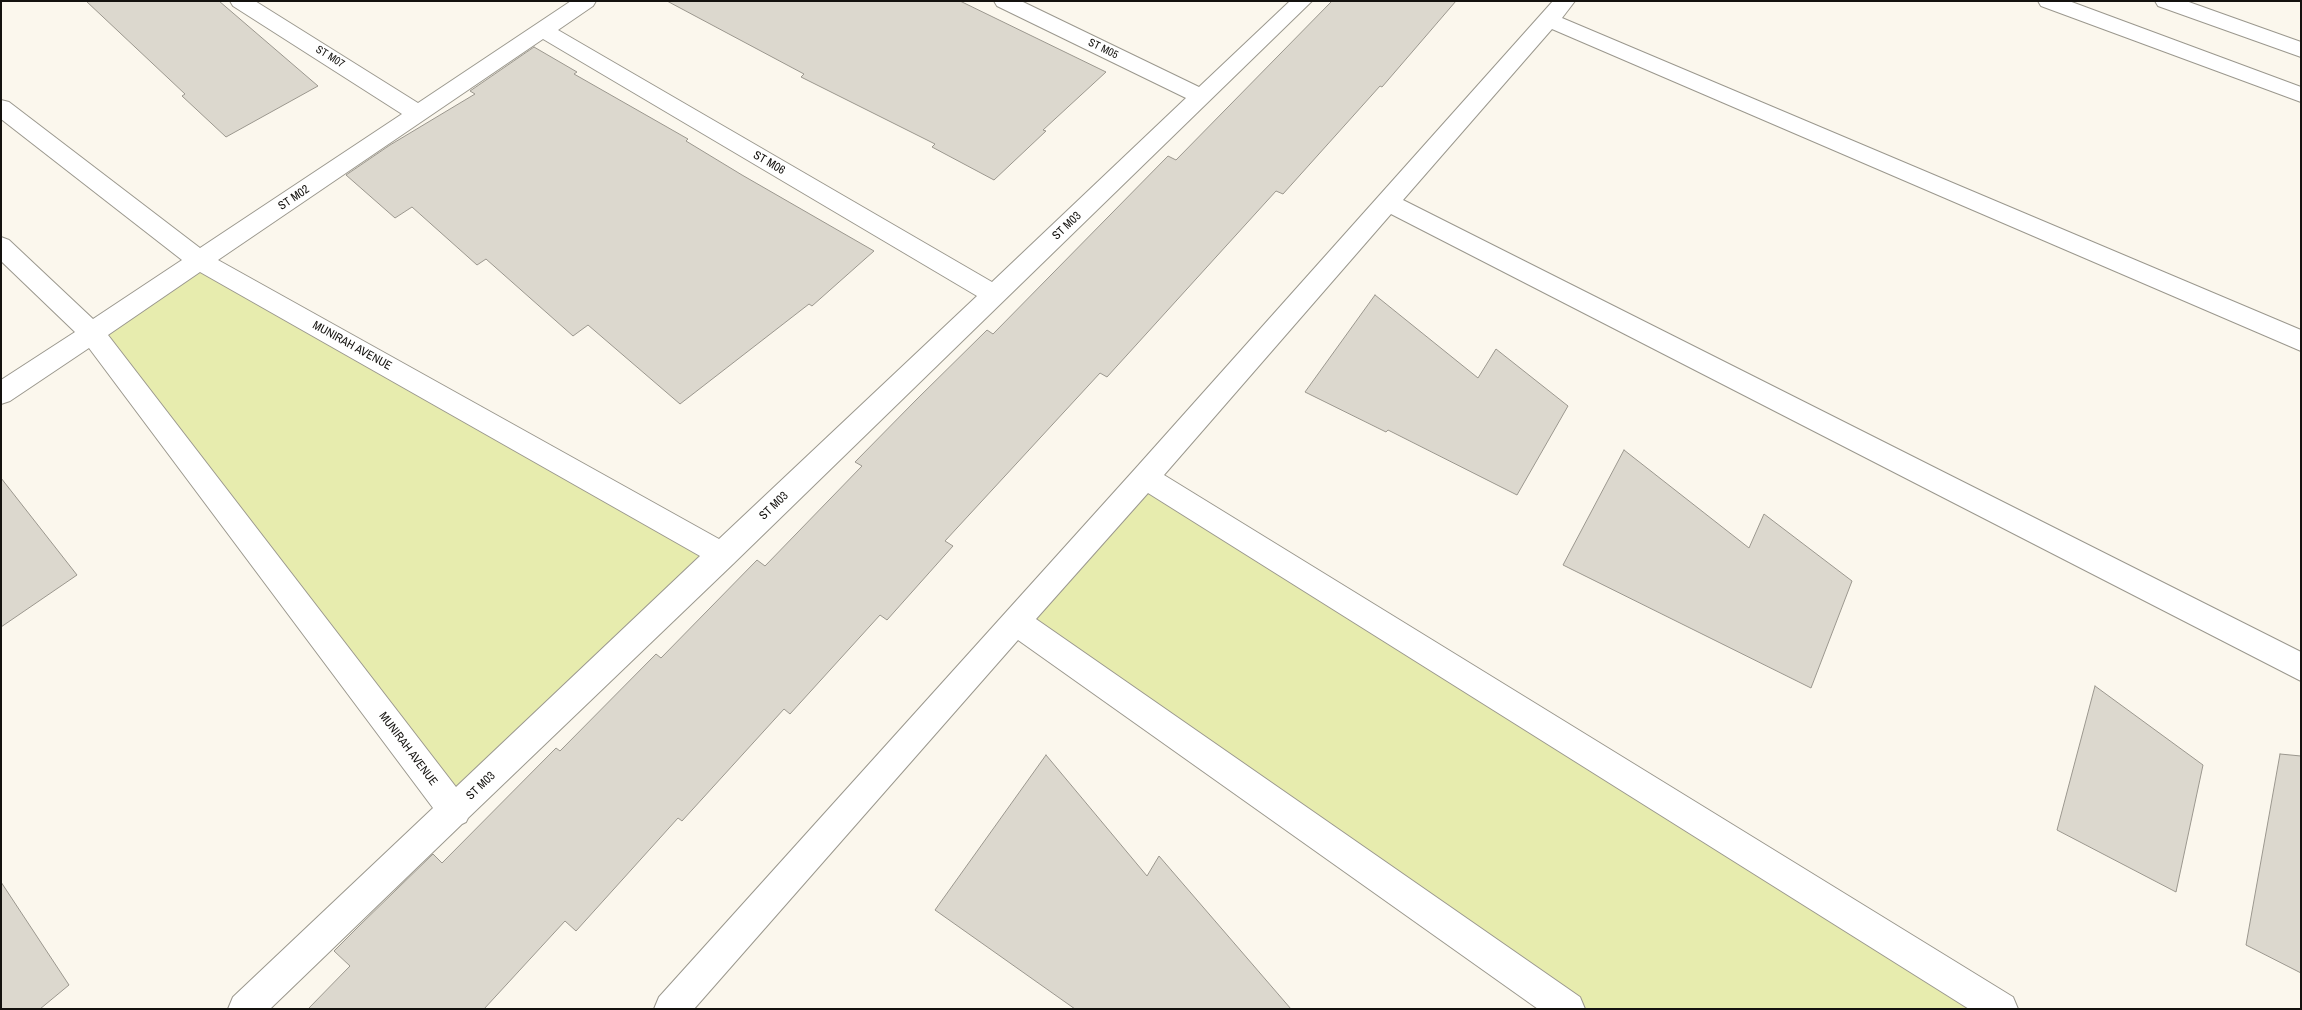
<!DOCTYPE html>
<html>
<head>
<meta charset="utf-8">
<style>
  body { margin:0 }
  #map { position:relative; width:2302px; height:1010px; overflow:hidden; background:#fbf7ed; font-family:"Archivo Narrow",sans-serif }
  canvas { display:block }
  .frame { position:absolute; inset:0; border:2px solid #14120f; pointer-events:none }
</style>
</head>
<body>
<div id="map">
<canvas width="2302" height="1010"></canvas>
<div class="frame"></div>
</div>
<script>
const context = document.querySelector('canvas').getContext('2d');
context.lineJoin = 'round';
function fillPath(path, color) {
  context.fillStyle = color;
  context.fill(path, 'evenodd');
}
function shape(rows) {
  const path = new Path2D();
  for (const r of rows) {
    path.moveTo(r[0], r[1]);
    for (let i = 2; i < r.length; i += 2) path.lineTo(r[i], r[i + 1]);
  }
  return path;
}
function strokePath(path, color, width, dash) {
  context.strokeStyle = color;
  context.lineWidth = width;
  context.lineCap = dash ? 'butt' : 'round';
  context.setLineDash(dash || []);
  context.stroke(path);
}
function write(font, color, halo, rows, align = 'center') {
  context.font = font + ' "Archivo Narrow",sans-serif';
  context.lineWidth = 4.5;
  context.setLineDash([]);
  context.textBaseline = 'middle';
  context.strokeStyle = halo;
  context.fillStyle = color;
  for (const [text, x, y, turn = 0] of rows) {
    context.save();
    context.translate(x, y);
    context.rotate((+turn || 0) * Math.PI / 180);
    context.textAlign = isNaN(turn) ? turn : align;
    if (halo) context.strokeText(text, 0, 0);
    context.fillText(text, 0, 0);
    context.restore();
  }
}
const green = shape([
  [200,261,723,555,455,811,92,333],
  [1145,477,2001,1009,1568,1009,1015,621]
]);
const building = shape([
  [86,1,219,1,318,86,226,137,182,96,185,94,86,1],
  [667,1,960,1,1106,72,1043,130,1046,131,994,180,932,147,935,144,801,77,804,74,667,1],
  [1332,1,1456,1,1382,87,1380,86,1283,194,1276,191,1107,377,1100,373,945,541,953,546,887,620,880,615,790,714,784,709,682,821,678,818,576,931,565,921,484,1009,308,1009,350,966,334,951,359,926,433,854,442,863,556,748,560,751,656,654,661,658,757,560,765,566,862,466,855,462,917,399,987,330,993,334,1168,156,1176,160,1332,1],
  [534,47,577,72,574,74,688,139,686,141,742,175,874,251,812,306,809,304,680,404,588,325,573,336,486,259,477,265,412,207,395,218,346,175,390,145,475,94,470,91,534,47],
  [1375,295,1478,378,1496,349,1568,406,1517,495,1388,430,1386,432,1305,392,1375,295],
  [1624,450,1749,548,1764,514,1852,581,1811,688,1563,565,1624,450],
  [1,478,77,575,1,627,1,478],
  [2095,686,2203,765,2176,892,2057,830,2095,686],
  [2280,754,2301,756,2301,973,2246,945,2280,754],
  [1046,755,1147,876,1159,856,1291,1009,1075,1009,935,910,1046,755],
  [1,882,69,985,40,1009,1,1009,1,882]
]);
const minor = shape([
  [230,1,255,1,418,103,571,1,596,1,593,6,558,30,992,282,1186,98,997,6,994,1,1021,1,1199,87,1290,1,1312,1,733,564,468,818,466,822,462,824,270,1009,228,1009,233,997,433,808,89,348,10,401,1,404,1,380,75,332,1,261,1,237,9,240,93,319,182,260,1,119,1,100,9,102,200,248,402,114,233,6,230,1],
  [543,39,977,296,719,539,218,260,543,39],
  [200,272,700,556,456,787,108,335,200,272],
  [1553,1,1575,1,1562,18,2301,330,2301,351,1552,29,1403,200,2301,652,2301,681,1391,214,1164,475,2013,997,2018,1009,1969,1009,1148,493,1036,619,1580,997,1585,1009,1538,1009,1018,640,694,1009,654,1009,659,997,1135,469,1553,1],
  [2038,1,2069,1,2301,87,2301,102,2041,6,2038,1],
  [2155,1,2186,1,2301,42,2301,57,2158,6,2155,1]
]);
const farStreetnames = [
  ["ST M05",1103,49,26],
  ["ST M07",330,57,32]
];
const streetNames = [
  ["ST M06",769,163,30],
  ["ST M02",294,198,-34],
  ["ST M03",1067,226,-44],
  ["MUNIRAH AVENUE",352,346,29],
  ["ST M03",774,506,-44],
  ["MUNIRAH AVENUE",408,749,53],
  ["ST M03",481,786,-44]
];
fillPath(green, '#e7ecae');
fillPath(building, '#dcd8ce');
strokePath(building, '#9b978e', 1);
strokePath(minor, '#9b988e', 2);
fillPath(minor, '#fff');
write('11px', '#14120f', '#fff', farStreetnames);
write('12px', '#14120f', '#fff', streetNames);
</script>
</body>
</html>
